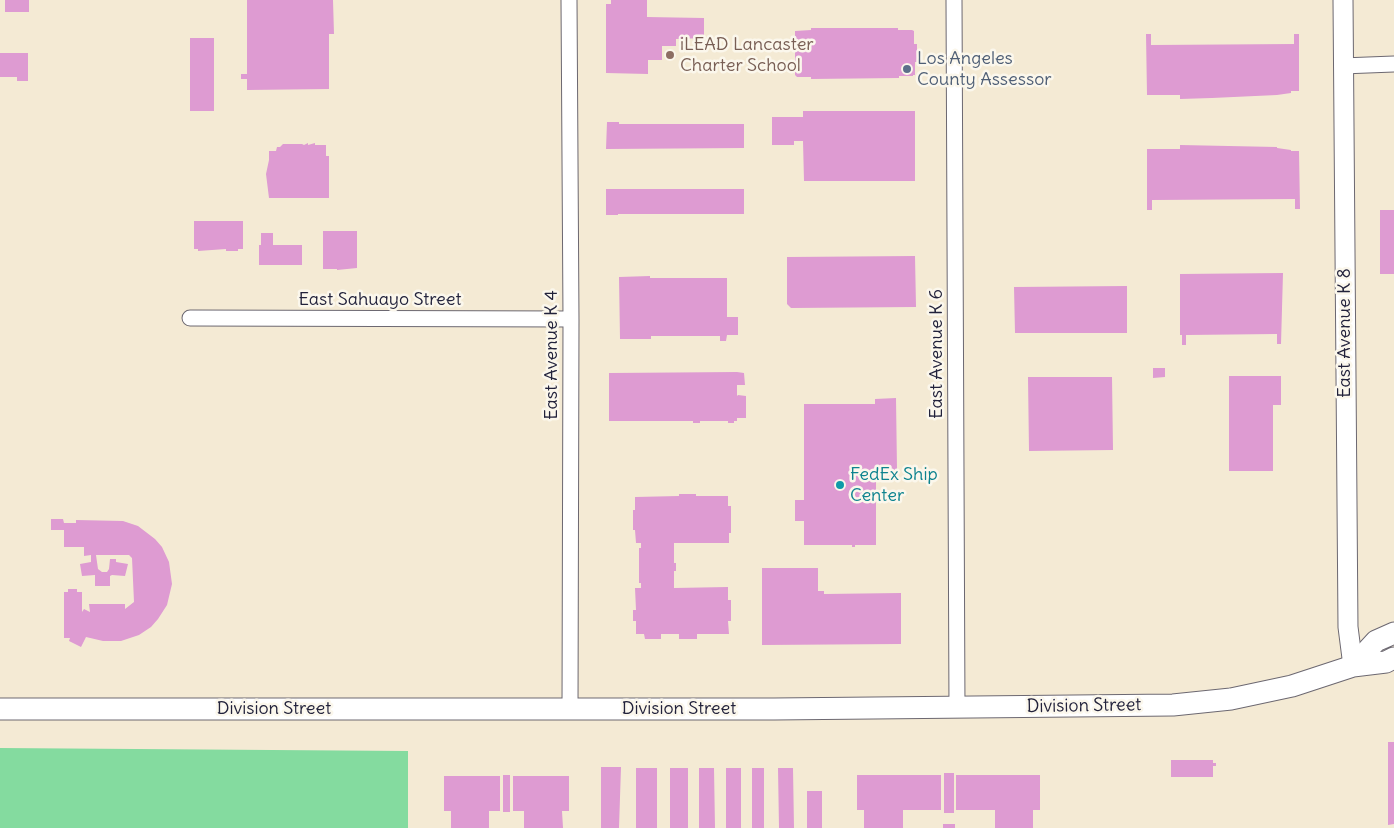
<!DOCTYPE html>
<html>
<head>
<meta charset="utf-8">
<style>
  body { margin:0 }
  canvas { display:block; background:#f4ead4 }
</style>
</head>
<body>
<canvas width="1394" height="828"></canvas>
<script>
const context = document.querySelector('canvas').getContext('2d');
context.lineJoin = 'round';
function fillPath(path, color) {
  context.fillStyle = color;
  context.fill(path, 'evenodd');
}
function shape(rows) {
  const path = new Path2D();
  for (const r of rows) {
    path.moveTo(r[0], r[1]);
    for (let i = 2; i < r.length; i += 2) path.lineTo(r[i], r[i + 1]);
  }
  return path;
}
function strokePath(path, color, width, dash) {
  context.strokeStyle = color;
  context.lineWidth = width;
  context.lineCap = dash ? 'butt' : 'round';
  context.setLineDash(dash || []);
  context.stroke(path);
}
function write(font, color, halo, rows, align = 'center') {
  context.font = font + ' Delius,sans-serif';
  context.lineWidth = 5;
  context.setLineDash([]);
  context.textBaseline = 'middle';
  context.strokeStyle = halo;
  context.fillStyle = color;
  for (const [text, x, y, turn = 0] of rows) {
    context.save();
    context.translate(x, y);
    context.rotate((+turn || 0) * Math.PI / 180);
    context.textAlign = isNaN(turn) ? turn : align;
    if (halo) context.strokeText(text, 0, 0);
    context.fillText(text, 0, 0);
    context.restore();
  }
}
const green = shape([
  [0,748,408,751,408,828,0,828]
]);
const building = shape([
  [5,0,29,0,29,12,5,12],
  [247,0,333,0,334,34,329,34,329,89,247,90,247,79,241,79,241,74,247,74],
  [611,0,647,0,647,17,704,18,704,38,676,39,676,46,662,46,662,60,648,60,648,74,606,73,606,4,611,4],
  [811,28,898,28,898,30,912,30,914,31,914,44,917,44,917,62,915,62,915,75,913,75,913,76,899,76,899,78,811,79,811,77,797,77,795,75,795,31,811,30],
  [1146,34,1151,34,1151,45,1294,44,1294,34,1299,34,1299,91,1291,91,1291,93,1277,95,1212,98,1180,99,1180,95,1147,95],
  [190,38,214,38,214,111,190,111],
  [0,53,28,53,28,81,17,81,17,77,0,77],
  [803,111,915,111,915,181,804,181,803,141,794,141,794,145,772,145,772,117,803,117],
  [607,122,619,122,619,124,744,124,744,148,606,149],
  [308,143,308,145,315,143,315,145,326,145,326,156,329,156,329,198,269,198,266,174,269,160,269,151,276,151,277,147,280,147,283,144,302,144,304,145],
  [1180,145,1277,147,1277,148,1291,150,1291,151,1299,151,1300,209,1295,209,1295,199,1152,200,1152,210,1147,210,1147,149,1180,149],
  [606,189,744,189,744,214,618,214,618,215,606,215],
  [1380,210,1394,210,1394,274,1380,274],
  [194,221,243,221,243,249,238,249,238,251,226,251,226,249,198,251,198,249,194,249],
  [323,231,357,231,357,268,337,270,337,269,323,269],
  [261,233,273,233,273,245,302,245,302,265,259,265,259,245,261,245],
  [915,256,916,307,791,308,787,304,787,257],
  [1283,273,1281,344,1277,344,1277,334,1186,335,1186,345,1182,345,1182,335,1180,335,1180,274],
  [650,276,650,278,727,278,727,317,738,317,738,335,727,335,726,341,720,341,720,336,651,336,651,339,620,339,619,277],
  [1127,286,1127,333,1015,333,1014,287],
  [1153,368,1165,368,1165,377,1153,378],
  [737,372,744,373,745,385,737,385,737,396,738,395,746,396,746,418,737,418,737,421,734,421,734,423,728,423,728,421,700,421,700,423,693,423,693,421,609,421,609,373],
  [1229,376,1281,376,1281,405,1273,405,1273,471,1229,471],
  [1028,377,1112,377,1113,450,1029,451],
  [896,398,897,470,876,470,876,545,855,545,855,547,852,547,852,545,804,545,804,521,795,521,795,500,804,500,804,404,875,404,875,399],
  [679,494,696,494,696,496,728,496,728,506,731,506,731,533,729,533,729,543,674,543,674,563,676,563,676,571,674,571,674,588,728,587,728,600,731,600,731,621,728,621,729,634,697,634,697,639,679,639,679,634,661,634,661,639,645,639,644,634,636,634,636,621,633,621,633,610,636,610,635,588,641,588,641,583,639,583,639,548,641,548,641,543,636,543,635,530,633,530,633,510,635,510,635,497,679,496],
  [51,519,63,519,64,523,76,523,76,520,123,521,138,526,155,539,162,547,169,562,172,584,167,605,158,619,151,627,139,635,121,641,103,641,86,637,81,647,69,641,70,638,64,638,64,592,68,592,68,589,77,589,77,592,82,592,82,612,84,609,90,612,89,604,125,604,125,609,134,602,132,558,129,555,96,555,98,569,102,572,107,572,109,569,110,559,116,559,116,562,128,564,125,576,112,575,110,576,110,586,95,586,95,575,82,576,80,564,91,562,91,555,84,556,84,547,64,547,64,530,51,530],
  [762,568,818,568,818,591,824,591,824,594,901,593,901,644,762,645],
  [1388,742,1394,742,1394,824,1388,825],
  [1171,760,1213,760,1213,763,1216,763,1216,766,1213,766,1213,777,1171,777],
  [601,767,621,767,619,828,601,828],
  [636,768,657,768,657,828,636,828],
  [670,768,688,768,688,828,670,828],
  [699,768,714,768,715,828,699,828],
  [726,768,741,768,741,828,726,828],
  [752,768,764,768,764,828,752,828],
  [778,768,793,768,794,828,779,828],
  [944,773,954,773,954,813,944,813],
  [503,775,510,775,510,812,503,812],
  [857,775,941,775,941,810,903,810,903,828,864,828,864,810,857,810],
  [956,775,1040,775,1040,810,1033,810,1033,828,995,828,995,810,956,810],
  [444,776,500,776,500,811,489,811,489,828,451,828,451,811,444,811],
  [513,776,569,776,569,811,562,811,563,828,524,828,524,811,513,811],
  [807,791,822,791,822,828,807,828],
  [943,824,955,824,955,828,943,828]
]);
const minor = shape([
  [569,0,571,319,570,709],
  [954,0,957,708],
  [1342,66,1394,64],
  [190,318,571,319]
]);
const tertiary = shape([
  [1343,0,1348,627,1353,666]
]);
const secondary = shape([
  [1353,666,1376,641,1394,633],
  [0,709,774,709,1173,705,1231,699,1292,686,1353,666,1386,662,1394,658]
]);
const markers = [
  [670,55,5,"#8d6e63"],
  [907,69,5,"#5c6f8a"],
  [840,485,5,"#0f9aa8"]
];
const educationNames = [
  ["iLEAD Lancaster",680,45],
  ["Charter School",680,66]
];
const serviceNames = [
  ["Los Angeles",917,59],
  ["County Assessor",917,80]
];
const streetNames = [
  ["East Sahuayo Street",380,300],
  ["East Avenue K 8",1345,333,-90],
  ["East Avenue K 6",937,354,-90],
  ["East Avenue K 4",552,355,-90],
  ["Division Street",1084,706,-1],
  ["Division Street",274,709],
  ["Division Street",679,709]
];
const cultureNames = [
  ["FedEx Ship",850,475],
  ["Center",850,496]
];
fillPath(green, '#84db9f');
fillPath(building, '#de9bd2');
strokePath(minor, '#6c6871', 17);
strokePath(tertiary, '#6c6871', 21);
strokePath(secondary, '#6c6871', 23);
strokePath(minor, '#fff', 15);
strokePath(tertiary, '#fff', 19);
strokePath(secondary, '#fff', 21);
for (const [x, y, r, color] of markers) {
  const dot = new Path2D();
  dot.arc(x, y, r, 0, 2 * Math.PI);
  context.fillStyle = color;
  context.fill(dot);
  strokePath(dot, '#fbf7ec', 2);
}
write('18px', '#785e54', '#fbf7ec', educationNames, 'left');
write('18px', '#4e5e75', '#fbf7ec', serviceNames, 'left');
write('18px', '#22223b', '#fbf7ec', streetNames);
write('18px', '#0d838f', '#fbf7ec', cultureNames, 'left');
</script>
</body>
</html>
